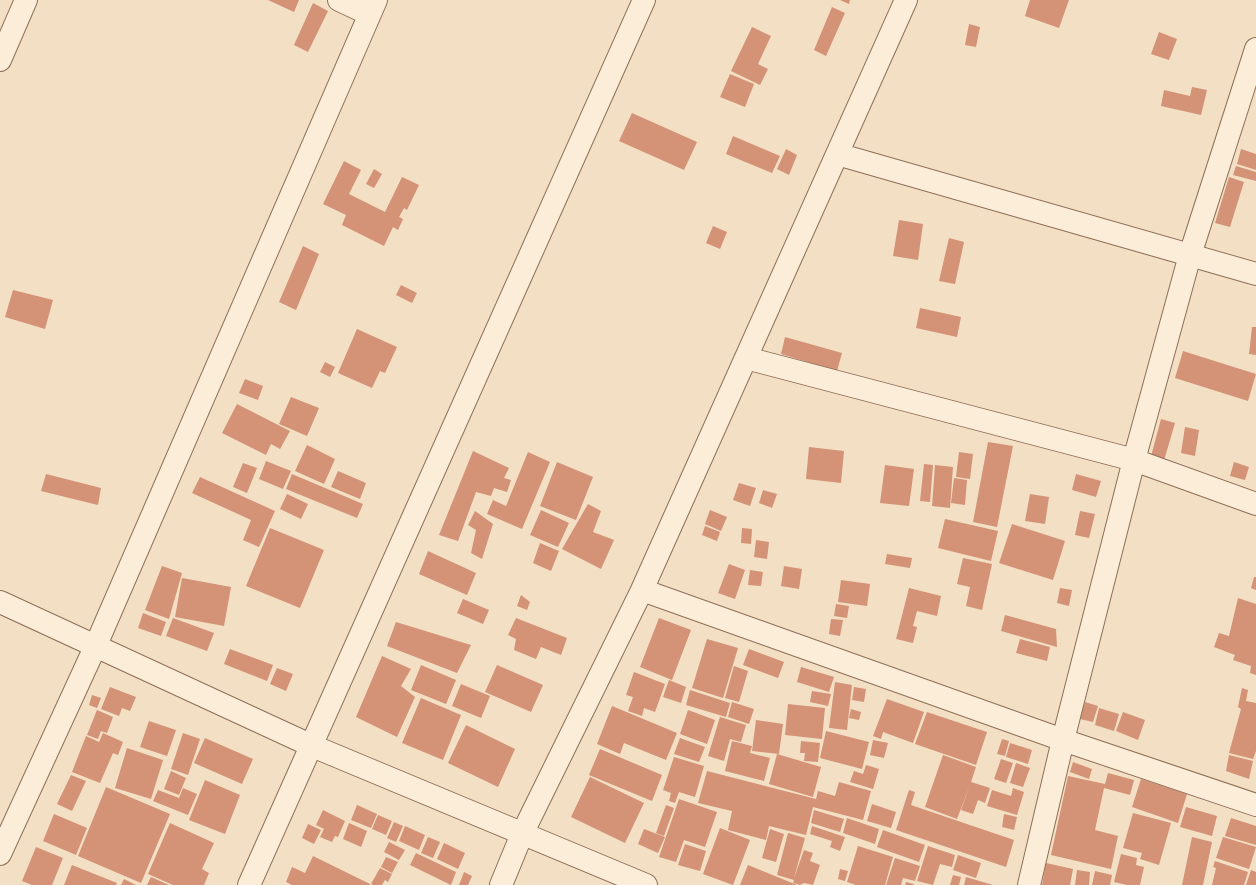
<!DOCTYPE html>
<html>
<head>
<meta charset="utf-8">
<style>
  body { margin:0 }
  canvas { display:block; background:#f2dfc4 }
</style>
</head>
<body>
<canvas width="1256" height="885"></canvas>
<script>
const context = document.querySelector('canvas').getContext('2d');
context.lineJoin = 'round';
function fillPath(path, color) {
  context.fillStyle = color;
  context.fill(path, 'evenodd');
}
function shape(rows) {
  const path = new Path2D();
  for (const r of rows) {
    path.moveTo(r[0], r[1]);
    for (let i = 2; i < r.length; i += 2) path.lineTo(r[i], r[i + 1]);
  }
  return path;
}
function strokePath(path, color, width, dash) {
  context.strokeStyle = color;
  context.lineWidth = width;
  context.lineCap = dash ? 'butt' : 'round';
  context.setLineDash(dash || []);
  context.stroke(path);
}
const building = shape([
  [268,0,299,0,294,12],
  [840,0,850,0,849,4],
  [1030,0,1069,0,1059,28,1025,16],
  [313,3,328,11,308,52,294,45],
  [832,7,845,13,826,56,814,50],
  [969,24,980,27,976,47,965,45],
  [752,27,771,36,758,64,768,69,760,85,731,71],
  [1159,32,1177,39,1169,60,1151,54],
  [730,74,754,84,745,107,720,97],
  [1192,87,1207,90,1201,115,1161,106,1164,90,1190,96],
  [632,113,697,142,684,170,619,141],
  [733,136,780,156,772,173,726,154],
  [786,149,797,155,789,175,777,169],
  [1241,149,1256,154,1256,170,1237,164],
  [344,161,361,170,349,194,385,212,402,177,419,185,407,210,404,208,399,217,403,219,398,230,393,227,384,246,342,225,346,215,323,204],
  [1236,166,1256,172,1256,181,1233,175],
  [374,169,382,174,374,188,366,184],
  [1229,177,1244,182,1230,227,1215,223],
  [899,220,923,224,918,260,893,256],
  [713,226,727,232,720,249,706,243],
  [949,238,964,242,955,284,939,281],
  [303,246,319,254,296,310,279,302],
  [401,285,417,293,412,303,396,295],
  [13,290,53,300,45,329,5,317],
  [920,308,961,317,957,337,916,328],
  [1252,327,1256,327,1256,355,1249,354],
  [357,329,397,347,385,373,380,371,372,388,338,373],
  [785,337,842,353,837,371,781,354],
  [1183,351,1256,374,1248,401,1175,378],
  [325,362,335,367,330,377,320,372],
  [245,379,263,386,258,400,239,393],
  [291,397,319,408,307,436,279,424],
  [237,404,290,431,280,449,271,444,266,455,222,433],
  [1161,419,1175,423,1163,464,1150,460],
  [1185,427,1199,430,1195,456,1181,453],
  [988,442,1013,446,997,527,973,522],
  [307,445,335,459,324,484,295,471],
  [809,447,844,451,841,483,806,479],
  [473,451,509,468,504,478,511,480,507,492,494,488,491,496,476,492,458,541,439,535],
  [528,452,550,462,522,529,487,514,493,500,506,506],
  [959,452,973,454,970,479,956,477],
  [266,461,291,471,283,489,259,479],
  [557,462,593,477,576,520,540,506],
  [1234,462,1249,467,1245,480,1230,476],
  [243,463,257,468,247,493,233,487],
  [924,464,933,465,930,502,920,501],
  [885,465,914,469,909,506,880,503],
  [935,465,953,467,950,508,932,506],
  [338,471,366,483,360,499,331,487],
  [46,474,101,488,98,505,41,491],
  [292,474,363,504,357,518,286,489],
  [1076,474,1101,481,1096,497,1072,490],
  [200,477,275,511,259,547,243,540,251,520,192,493],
  [954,478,967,480,965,505,951,503],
  [739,483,756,488,750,506,733,500],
  [763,490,777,494,772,508,759,503],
  [287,494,308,504,301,519,280,509],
  [1030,494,1049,497,1045,524,1025,521],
  [588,504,601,511,593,532,614,540,601,569,562,549],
  [541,510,569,523,558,547,530,535],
  [710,510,727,517,721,531,705,524],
  [475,511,493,524,482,559,471,553,476,530,468,525],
  [1080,511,1095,514,1089,538,1075,535],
  [945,519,998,531,991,561,938,548],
  [1012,524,1065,541,1053,580,999,563],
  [705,526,720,532,717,541,702,535],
  [270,528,324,550,300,608,246,586],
  [742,528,752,529,751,544,741,543],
  [756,540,769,542,767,559,754,557],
  [540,543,559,551,551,571,533,563],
  [428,551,476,573,467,595,419,574],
  [887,554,912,558,910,568,885,564],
  [963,558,992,564,982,610,966,606,970,587,957,584],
  [729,564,745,570,735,599,718,593],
  [162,566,182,573,169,619,145,610],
  [784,566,802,569,799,589,781,586],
  [750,570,763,572,761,586,748,585],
  [1254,577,1256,577,1256,590,1251,588],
  [182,578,231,587,224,626,175,617],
  [841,580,870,584,867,606,838,602],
  [909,588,941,596,937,616,917,611,913,626,917,627,913,643,896,639],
  [1060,588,1072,590,1069,606,1057,603],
  [521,595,530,602,527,610,517,606],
  [1238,598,1256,604,1256,675,1250,673,1251,666,1233,660,1235,655,1214,647,1219,633,1229,636],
  [463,599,489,610,483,624,457,613],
  [836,604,849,606,847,618,834,616],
  [143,613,166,622,161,636,138,628],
  [1005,615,1056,629,1057,647,1001,631],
  [173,618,214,633,207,651,166,636],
  [516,618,567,638,561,655,541,647,536,659,514,650,516,639,508,635],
  [659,618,691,630,672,680,640,667],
  [831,619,843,620,840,636,829,634],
  [396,622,471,645,457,673,387,646],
  [707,639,738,648,723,698,692,688],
  [1020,639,1050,647,1047,661,1016,653],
  [230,649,273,665,267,681,224,664],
  [749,649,784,662,778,678,743,665],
  [382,656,411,669,401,686,415,697,397,737,356,717],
  [421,665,456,680,446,704,411,690],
  [497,665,543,685,531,712,485,692],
  [734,666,748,671,739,702,725,698],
  [801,667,834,677,829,692,797,682],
  [277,668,293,674,286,691,270,684],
  [634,672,665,684,655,712,644,708,642,716,628,711,633,697,626,695],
  [669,680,686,687,681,703,663,697],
  [835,682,852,685,847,730,829,728],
  [461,684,490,696,481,718,452,706],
  [110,687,136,697,130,711,122,708,119,716,101,709],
  [854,687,866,689,864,702,852,700],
  [1242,688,1248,690,1246,701,1256,703,1256,751,1253,759,1229,753,1241,709,1238,707],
  [690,690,730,703,726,717,686,705],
  [812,691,831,694,828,706,810,702],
  [92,695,101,698,97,708,89,705],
  [421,698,461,715,443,760,402,743],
  [887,699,924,712,913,743,883,732,881,739,873,736],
  [732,702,754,709,749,724,728,717],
  [1085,702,1098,706,1093,722,1080,719],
  [788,704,825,708,822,739,785,735],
  [612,706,677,733,666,760,624,743,620,754,597,744],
  [1099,708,1119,714,1114,731,1095,725],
  [851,709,861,712,859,720,849,718],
  [97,710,113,717,107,733,101,731,98,739,87,735],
  [688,710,715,720,707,744,680,734],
  [927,712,987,732,976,765,915,744],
  [1123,712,1145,720,1138,740,1116,731],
  [720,717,746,725,741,742,730,739,724,761,708,756],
  [756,720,783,724,779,754,752,751],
  [149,721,176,730,167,756,140,747],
  [466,725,515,749,498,787,448,763],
  [826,731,869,742,862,769,820,758],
  [103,733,123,742,118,755,113,753,100,783,72,772,86,736,99,742],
  [183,733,200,739,188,775,171,769],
  [205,738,253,759,242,784,194,763],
  [680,738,705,747,699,762,674,754],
  [1002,739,1009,741,1005,756,997,754],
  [873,740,888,743,884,758,870,755],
  [732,741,752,746,750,753,770,758,764,781,725,771],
  [801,741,820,743,818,762,804,761,805,753,800,753],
  [1010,743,1032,750,1028,764,1006,757],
  [127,748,163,760,151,799,115,788],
  [600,749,662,775,652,801,589,775],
  [777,754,821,767,813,797,769,784],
  [943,755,976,767,971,782,990,788,985,803,978,800,973,814,961,810,970,785,957,819,925,807],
  [1229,755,1253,761,1249,779,1226,771],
  [674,757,704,766,695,797,679,792,675,803,669,801,671,793,663,790],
  [1001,759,1013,763,1006,783,994,779],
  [1073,762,1092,769,1089,779,1070,772],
  [1016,763,1030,768,1023,787,1010,783],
  [866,765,879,769,873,789,850,782,854,771,863,774],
  [171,771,186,778,179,795,164,789],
  [707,771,816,799,818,791,835,796,839,782,871,791,863,820,813,807,806,835,769,826,766,840,728,830,732,811,698,803],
  [1108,773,1134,780,1130,795,1104,788,1095,830,1118,836,1111,869,1051,855,1068,776,1105,784],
  [71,775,86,781,72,811,57,804],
  [590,777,644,803,625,843,571,817],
  [1141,779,1187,794,1178,823,1132,807],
  [205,780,240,795,225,834,189,820],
  [106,787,170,814,141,883,78,856],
  [183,788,197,794,188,815,153,801,158,790,179,798],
  [1013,788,1024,792,1017,815,987,806,992,790,1011,796],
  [909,790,915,792,911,805,1014,840,1006,867,896,830],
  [679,799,717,812,705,847,684,840,676,862,659,857],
  [872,804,896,812,891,828,867,821],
  [357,805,377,814,371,828,351,820],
  [666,805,674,808,664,836,656,833],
  [1186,807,1217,816,1212,836,1180,827],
  [323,810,345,821,338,837,335,836,332,842,320,837,324,829,316,825],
  [814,810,844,819,840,832,811,823],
  [1133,813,1171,823,1159,865,1140,859,1142,853,1123,848],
  [54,814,87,828,76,855,43,841],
  [1004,814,1017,817,1014,830,1002,827],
  [378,815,392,821,386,835,372,829],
  [847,818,879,829,875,844,843,833],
  [1231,818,1256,826,1256,845,1225,836],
  [394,822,403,826,396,842,387,838],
  [170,823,214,843,202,869,209,873,204,885,173,885,148,874],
  [349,823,367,831,361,847,343,839],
  [308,824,321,830,314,844,302,838],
  [405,826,425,835,419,850,399,841],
  [812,826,845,837,840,851,830,847,832,841,810,834],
  [720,828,750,840,733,885,703,874],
  [644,829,665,837,658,853,638,844],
  [770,829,784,834,776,862,762,858],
  [883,830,925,845,919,862,877,847],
  [788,833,805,838,794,878,804,850,813,853,810,861,820,865,813,885,804,883,800,885,793,883,794,880,777,875],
  [428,837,440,842,433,858,421,853],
  [1192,837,1212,842,1203,885,1182,885],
  [1223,837,1256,847,1249,869,1216,858],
  [389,842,405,850,399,860,384,852],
  [444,843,465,853,458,869,437,859],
  [685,844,706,851,700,871,678,865],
  [858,846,893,857,885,885,856,885,847,882],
  [928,846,955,855,952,867,940,864,933,885,917,881],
  [36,847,63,858,52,885,32,885,22,881],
  [416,853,456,872,451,885,410,865],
  [1121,854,1137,858,1136,865,1144,867,1140,885,1127,885,1114,882],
  [958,855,981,863,976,878,953,870],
  [313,856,370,884,370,885,292,885,286,882,292,867,305,873],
  [386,857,398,862,392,873,381,867],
  [895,858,920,866,915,881,903,878,901,885,886,885],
  [1215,861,1248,872,1244,885,1212,885,1216,868,1213,867],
  [1046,863,1073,869,1070,885,1042,885],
  [72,865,117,883,116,885,64,885],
  [748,865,797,885,740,885],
  [380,868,392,874,388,882,385,880,382,885,373,885,371,884],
  [840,869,848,871,845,881,838,879],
  [1077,870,1090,872,1089,885,1075,885],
  [1251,870,1256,872,1256,885,1246,885],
  [1095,871,1112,875,1110,885,1092,885],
  [464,872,472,876,468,885,459,885],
  [953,875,961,877,959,885,950,885],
  [151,877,169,885,147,885],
  [966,877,993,885,964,885],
  [124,879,136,885,121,885],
  [906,882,914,884,913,885,905,885]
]);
const minor = shape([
  [339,0,369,14],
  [0,60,26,0],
  [837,154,1256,274],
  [746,358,1134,460,1256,504],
  [642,590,1063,740,1256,805],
  [0,602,310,745,646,885],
  [0,854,96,645,376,0],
  [249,885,644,0],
  [501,885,522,834,642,590,906,0],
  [1029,885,1063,740,1134,460,1190,255,1256,49]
]);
fillPath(building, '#d49276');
strokePath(minor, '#8f6f58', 24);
strokePath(minor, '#fcedd8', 22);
</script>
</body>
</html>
